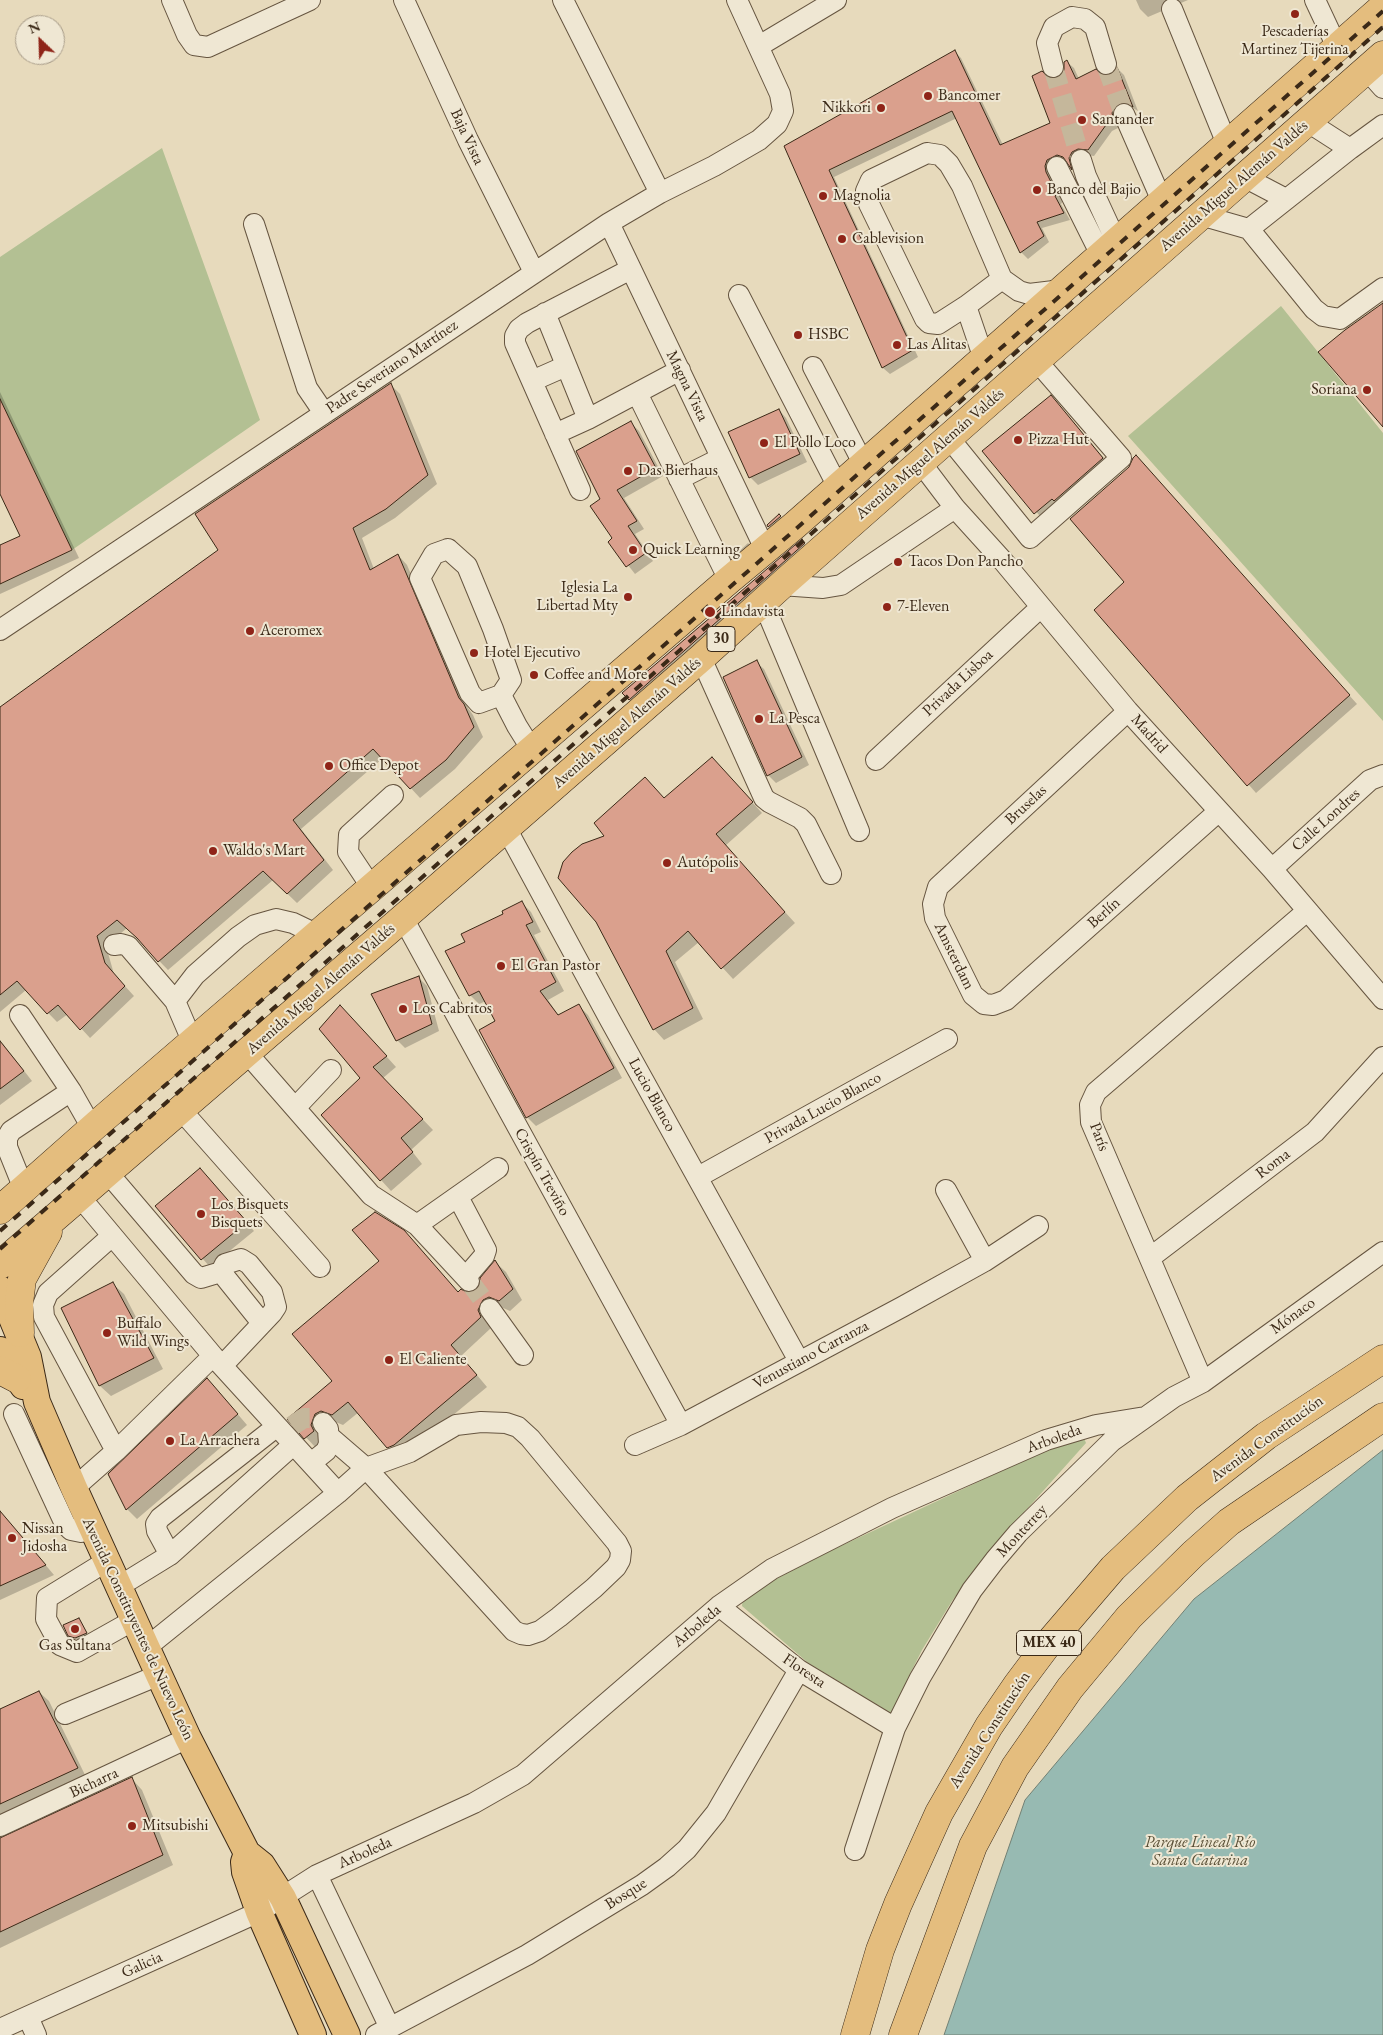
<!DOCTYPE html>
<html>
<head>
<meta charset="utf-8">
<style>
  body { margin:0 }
  #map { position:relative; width:1383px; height:2035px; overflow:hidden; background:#e7dabc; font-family:"EB Garamond",serif }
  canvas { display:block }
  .north { position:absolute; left:15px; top:15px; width:50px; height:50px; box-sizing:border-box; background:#efe7d3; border:1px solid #a79b88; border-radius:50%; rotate:336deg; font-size:14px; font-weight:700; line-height:20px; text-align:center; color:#3b2917 }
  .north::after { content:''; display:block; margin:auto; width:18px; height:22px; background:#8f2418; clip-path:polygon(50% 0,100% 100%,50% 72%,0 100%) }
</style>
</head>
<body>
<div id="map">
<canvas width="1383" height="2035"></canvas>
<div class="north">N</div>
</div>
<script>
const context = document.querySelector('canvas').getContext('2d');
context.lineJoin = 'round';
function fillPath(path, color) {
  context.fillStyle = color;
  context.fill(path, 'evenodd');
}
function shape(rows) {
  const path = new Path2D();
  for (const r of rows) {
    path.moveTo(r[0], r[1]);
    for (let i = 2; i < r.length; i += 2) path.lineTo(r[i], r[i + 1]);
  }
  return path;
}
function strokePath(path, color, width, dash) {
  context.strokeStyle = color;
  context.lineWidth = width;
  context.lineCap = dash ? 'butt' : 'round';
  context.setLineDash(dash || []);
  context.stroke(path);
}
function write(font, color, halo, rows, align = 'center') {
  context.font = font + ' "EB Garamond",serif';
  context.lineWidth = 4;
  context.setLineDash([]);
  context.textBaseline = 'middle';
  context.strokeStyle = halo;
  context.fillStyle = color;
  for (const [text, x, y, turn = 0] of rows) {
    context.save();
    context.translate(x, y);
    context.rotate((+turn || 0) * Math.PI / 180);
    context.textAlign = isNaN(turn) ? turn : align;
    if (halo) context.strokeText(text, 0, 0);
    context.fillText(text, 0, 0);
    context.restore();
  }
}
const green = shape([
  [162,148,260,420,72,550,0,399,0,257],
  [1281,306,1383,433,1383,721,1128,436],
  [1084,1438,1086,1443,1002,1537,952,1601,922,1650,908,1678,897,1710,891,1713,807,1662,742,1606,743,1597,815,1558,1070,1439]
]);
const water = shape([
  [1383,1450,1383,2035,944,2035,1025,1800,1194,1599,1383,1450]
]);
const shadow = shape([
  [1136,0,1188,0,1148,17,1140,9],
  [955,52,961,58,1003,145,1052,123,1049,79,1057,80,1062,76,1067,62,1074,68,1079,79,1110,76,1118,69,1124,75,1138,111,1133,108,1125,109,1120,127,1112,131,1094,156,1085,155,1077,173,1071,167,1073,168,1069,152,1068,162,1064,161,1063,201,1061,204,1070,220,1042,228,1049,242,1028,259,1021,252,957,118,834,177,918,357,890,374,883,368,786,146],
  [391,385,400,394,437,484,395,518,362,538,374,569,398,555,407,565,468,708,473,715,483,737,455,769,420,798,383,758,301,829,333,870,297,903,273,880,168,970,127,928,106,946,114,974,134,996,90,1038,68,1014,57,1022,26,990,0,1012,0,708,220,550],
  [0,392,79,558,0,594,0,546,22,537,0,491],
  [1061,407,1113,469,1046,523,984,452],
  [779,410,786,418,807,462,758,485,750,477],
  [631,423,639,431,663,476,624,498,644,529,635,534,653,561,635,574,610,542,614,538,602,500],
  [1144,465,1357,704,1256,793,1096,610,1126,583],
  [779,515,788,525,777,534,768,525],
  [802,541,812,552,637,707,624,693],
  [748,543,756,551,739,564,733,557],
  [756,662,764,669,809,765,776,783,768,775],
  [722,769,762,813,725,846,795,923,733,979,699,942,675,962,703,1019,664,1040,654,1029,607,836,665,799],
  [521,902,531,912,541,932,534,935,564,991,548,1000,559,1016,579,1006,588,1015,622,1078,536,1126,527,1117,496,1022,486,1001,479,1004,470,995,466,942],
  [419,978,427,986,439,1031,405,1048,397,1040],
  [351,1017,396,1067,383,1078,433,1130,411,1150,422,1164,391,1191,381,1180],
  [0,1040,32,1081,0,1105],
  [208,1177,254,1231,210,1267,156,1206],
  [495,1262,506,1272,522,1300,510,1311,501,1307,488,1321,491,1328,461,1356,487,1387,405,1455,399,1458,359,1412,343,1425,333,1421,324,1442,316,1448,289,1419,459,1293,466,1294,477,1291],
  [113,1284,124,1294,163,1369,111,1396,100,1386,62,1308],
  [218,1391,247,1425,137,1519,127,1509],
  [0,1511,54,1575,0,1600],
  [79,1619,88,1635,78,1640,69,1635],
  [39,1692,49,1701,86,1777,0,1817,0,1711],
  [132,1779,142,1790,173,1865,0,1948,0,1840]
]);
const building = shape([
  [955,50,1000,145,1050,123,1032,76,1042,71,1049,78,1056,78,1062,75,1064,70,1064,62,1067,60,1076,79,1096,69,1103,75,1110,75,1115,72,1117,67,1133,107,1125,102,1115,107,1112,113,1114,120,1106,125,1088,150,1078,149,1072,152,1069,158,1072,170,1063,157,1057,155,1047,160,1045,166,1046,172,1057,194,1055,196,1064,213,1037,222,1044,236,1020,253,952,111,829,170,913,350,882,368,784,146,955,50],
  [1383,303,1383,427,1318,352,1345,330,1383,303],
  [391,383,428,475,386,509,353,528,370,570,398,554,459,698,464,704,474,727,446,760,410,789,373,749,293,820,324,860,287,894,263,871,158,962,137,938,117,920,97,936,105,963,125,986,80,1030,58,1005,47,1014,17,981,0,995,0,707,218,550,195,514,391,383],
  [1051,395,1103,458,1054,501,1052,499,1034,514,982,451,1051,395],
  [0,399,72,550,0,584,0,545,20,536,0,494,0,399],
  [779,409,800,454,749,478,728,432,779,409],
  [631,421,656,468,617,490,637,521,628,526,646,553,626,567,608,542,612,538,590,506,600,499,576,451,631,421],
  [1136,455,1350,695,1247,786,1094,610,1124,582,1070,519,1129,467,1133,458,1136,455],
  [779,514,781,516,768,527,767,525,779,514],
  [802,539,805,543,629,700,622,693,802,539],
  [757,660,802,757,767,776,723,677,757,660],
  [712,757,753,802,716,834,785,912,721,969,688,931,666,951,693,1008,653,1030,596,922,558,878,563,862,572,852,582,844,604,836,594,823,645,777,664,798,712,757],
  [522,901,533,922,526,925,556,982,540,991,558,1015,579,1004,614,1068,526,1118,479,1030,495,1021,479,991,469,996,445,951,465,942,461,934,503,914,502,911,522,901],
  [419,976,432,1024,396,1041,371,994,419,976],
  [340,1005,387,1056,373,1067,423,1119,401,1138,413,1152,380,1181,321,1115,360,1078,319,1029,340,1005],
  [0,1041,24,1071,0,1089,0,1041],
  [200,1168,247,1222,201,1260,155,1206,200,1168],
  [375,1212,404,1230,458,1292,461,1289,466,1292,477,1290,480,1285,480,1278,495,1260,513,1289,499,1301,489,1297,483,1300,478,1310,481,1317,451,1345,477,1375,394,1445,387,1448,348,1402,332,1415,321,1411,315,1414,311,1425,314,1431,304,1439,287,1419,332,1381,292,1334,379,1261,352,1230,375,1212],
  [113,1282,154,1358,99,1386,61,1308,113,1282],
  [207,1378,238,1414,126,1510,108,1474,207,1378],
  [0,1511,46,1565,0,1586,0,1511],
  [79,1618,87,1633,75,1638,68,1636,63,1625,79,1618],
  [39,1691,78,1768,0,1804,0,1709,39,1691],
  [132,1777,163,1855,0,1932,0,1838,132,1777]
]);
const minorTunnel = shape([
  [1106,64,1124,114],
  [1053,67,1081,160],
  [469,1281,490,1309],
  [292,1426,304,1418,314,1418,323,1423]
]);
const minor = shape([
  [172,0,187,35,194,45,208,47,310,0],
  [404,0,468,140,534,272],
  [563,0,660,193],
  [1315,0,1337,47],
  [1172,9,1227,144],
  [759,46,836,0],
  [1053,67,1047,43,1054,27,1072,17,1085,19,1095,27,1106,64],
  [1366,69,1383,88],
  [1124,114,1162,201],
  [1308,122,1350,149],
  [927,153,940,155,949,164,962,186,1002,279,966,306,938,324,929,323,925,319,869,204,866,191,871,180,927,153],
  [1081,160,1086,176,1116,241],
  [1057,167,1101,255],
  [1244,177,1286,199],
  [1200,215,1249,229,1314,309,1323,316,1340,319,1383,288],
  [609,223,765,549],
  [254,224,307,388,324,413],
  [1249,229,1350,149,1383,125],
  [1002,279,1019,291,1029,294,1062,290],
  [739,295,838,487],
  [966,306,984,359],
  [545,313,588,419],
  [813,367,864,465],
  [532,381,566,366],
  [637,393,729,580],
  [555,434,588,419,680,370],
  [949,438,1030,538,1121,458,1036,360],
  [921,463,955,508,1003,561,1128,711,1272,869,1383,999],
  [679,479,721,458],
  [580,490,515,343,515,336,519,329,527,323,631,269],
  [448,549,467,566,493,629,511,680,501,695,479,703,470,693,420,578,434,554,448,549],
  [781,585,823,588,841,585,955,508],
  [763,602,859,831],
  [0,630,609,223,660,193,714,166,759,140,777,124,783,111,780,94,737,0],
  [701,658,764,798,769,802,800,818,806,824,831,874],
  [501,695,517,726,532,750],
  [1128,711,938,887,933,904,935,918,973,995,984,1004,993,1005,1006,1000,1219,811],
  [876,760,1041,607],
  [506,828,610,1020,799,1361],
  [1272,869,1370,780,1383,775],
  [372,888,348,852,349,835,393,795],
  [403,918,681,1425],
  [114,945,121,944,128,946,175,1001],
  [20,1015,71,1091,92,1128],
  [193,1043,175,1001,195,975,238,937,255,925,276,919,293,923,318,935],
  [247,1053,371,1195,417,1225,469,1281],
  [295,1108,331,1070],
  [181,1110,320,1267],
  [108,1173,194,1274,201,1278,221,1272],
  [698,1177,947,1039],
  [24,1189,7,1147,7,1138,11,1131,71,1091],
  [946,1190,985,1261],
  [458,1197,486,1250,484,1256,466,1277],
  [417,1225,498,1168],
  [112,1236,48,1293,43,1305,44,1317,116,1451],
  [1151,1257,1315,1132,1383,1057],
  [490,1309,523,1355],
  [213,1356,338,1493],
  [222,1366,272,1313,276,1307,272,1292,249,1264,241,1259,225,1264,221,1272,262,1323],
  [1203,1382,1091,1122,1090,1105,1096,1092,1307,911],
  [14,1414,65,1524,71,1530,81,1532,91,1527],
  [635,1445,681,1425,902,1307,985,1261,1038,1226],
  [311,1463,326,1451,329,1444,328,1429,323,1423],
  [74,1488,116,1451,213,1356,80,1197],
  [170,1555,157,1531,156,1524,160,1518,276,1427],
  [107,1561,47,1598,46,1619,60,1645,77,1652,134,1620],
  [118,1587,170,1555,293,1445],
  [719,1606,799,1670,895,1728],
  [147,1647,338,1493,366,1468,410,1452,456,1425,481,1422,506,1423,518,1427,530,1438,617,1543,621,1551,620,1560,616,1567,594,1588,559,1617,540,1631,528,1635,521,1634,514,1631,366,1468,330,1437],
  [65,1714,159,1675],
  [0,1826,188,1738],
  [855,1850,895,1728,920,1678,947,1632,972,1590,995,1560,1018,1533,1112,1441,1174,1397,1203,1382,1383,1252],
  [317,1875,390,2028],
  [28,2017,36,2035],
  [0,2029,259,1912,317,1875,474,1803,523,1775,719,1606,772,1569,892,1508,1046,1440,1096,1425,1145,1417],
  [376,2035,527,1955,642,1885,667,1867,687,1849,716,1813,799,1670]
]);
const major = shape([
  [0,1289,28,1357,37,1402,74,1488,159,1675,188,1738,247,1853,262,1865,283,1898,347,2035],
  [0,1350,23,1386],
  [247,1853,244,1862,245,1872,259,1912,313,2035]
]);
const highway = shape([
  [0,1210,97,1124,729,580,795,525,1383,7],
  [0,1265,403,918,701,658,786,581,1383,55],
  [20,1333,19,1303,22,1279,48,1232],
  [0,1370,17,1379],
  [855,2035,880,1950,898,1904,939,1813,989,1726,1017,1685,1047,1645,1113,1568,1187,1498,1266,1436,1383,1359],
  [903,2035,973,1846,1015,1767,1070,1688,1129,1617,1193,1554,1229,1522,1383,1417]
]);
const rail = shape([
  [0,1231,1383,11],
  [0,1249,627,697,1383,27]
]);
const markers = [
  [1295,14,5,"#8f2418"],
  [928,96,5,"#8f2418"],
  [881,108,5,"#8f2418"],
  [1082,120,5,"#8f2418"],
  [1037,190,5,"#8f2418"],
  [823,196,5,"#8f2418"],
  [842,239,5,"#8f2418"],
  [798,335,5,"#8f2418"],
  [897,345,5,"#8f2418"],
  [1367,390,5,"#8f2418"],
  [1018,440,5,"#8f2418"],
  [764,443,5,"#8f2418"],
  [628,471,5,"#8f2418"],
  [633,550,5,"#8f2418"],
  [898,562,5,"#8f2418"],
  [628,597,5,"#8f2418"],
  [887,607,5,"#8f2418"],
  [710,612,6,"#8f2418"],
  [250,631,5,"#8f2418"],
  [474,653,5,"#8f2418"],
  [534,675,5,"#8f2418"],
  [759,719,5,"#8f2418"],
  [329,766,5,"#8f2418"],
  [213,851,5,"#8f2418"],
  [667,863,5,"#8f2418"],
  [501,966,5,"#8f2418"],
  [403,1009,5,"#8f2418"],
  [201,1214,5,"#8f2418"],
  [107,1333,5,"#8f2418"],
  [389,1360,5,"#8f2418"],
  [170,1441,5,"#8f2418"],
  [12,1538,5,"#8f2418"],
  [75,1629,5,"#8f2418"],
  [132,1826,5,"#8f2418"]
];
const shields = [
  [721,639,28],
  [1049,1643,65]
];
const shieldNames = [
  ["30",721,639],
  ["MEX 40",1049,1643]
];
const poiNames = [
  ["Pescaderías",1295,32,"center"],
  ["Martinez Tijerina",1295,50,"center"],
  ["Bancomer",938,96],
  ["Nikkori",871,108,"right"],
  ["Santander",1092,120],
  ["Banco del Bajio",1047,190],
  ["Magnolia",833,196],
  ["Cablevision",852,239],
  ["HSBC",808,335],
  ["Las Alitas",907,345],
  ["Soriana",1357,390,"right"],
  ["Pizza Hut",1028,440],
  ["El Pollo Loco",774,443],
  ["Das Bierhaus",638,471],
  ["Quick Learning",643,550],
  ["Tacos Don Pancho",908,562],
  ["Iglesia La",618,588,"right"],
  ["Libertad Mty",618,606,"right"],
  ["7-Eleven",897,607],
  ["Lindavista",721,612],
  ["Aceromex",260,631],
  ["Hotel Ejecutivo",484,653],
  ["Coffee and More",544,675],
  ["La Pesca",769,719],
  ["Office Depot",339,766],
  ["Waldo's Mart",223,851],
  ["Autópolis",677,863],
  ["El Gran Pastor",511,966],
  ["Los Cabritos",413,1009],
  ["Los Bisquets",211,1205],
  ["Bisquets",211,1223],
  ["Buffalo",117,1324],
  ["Wild Wings",117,1342],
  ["El Caliente",399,1360],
  ["La Arrachera",180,1441],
  ["Nissan",22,1529],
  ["Jidosha",22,1547],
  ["Gas Sultana",75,1646,"center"],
  ["Mitsubishi",142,1826]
];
const streetNames = [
  ["Baja Vista",467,137,65],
  ["Avenida Miguel Alemán Valdés",1234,186,-41],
  ["Padre Severiano Martínez",392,367,-34],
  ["Magna Vista",687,386,64],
  ["Avenida Miguel Alemán Valdés",930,454,-41],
  ["Privada Lisboa",958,683,-43],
  ["Avenida Miguel Alemán Valdés",627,723,-41],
  ["Madrid",1149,734,48],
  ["Bruselas",1026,805,-43],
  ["Calle Londres",1326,820,-42],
  ["Berlín",1104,913,-42],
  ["Amsterdam",954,956,64],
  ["Avenida Miguel Alemán Valdés",321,989,-41],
  ["Lucio Blanco",652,1095,61],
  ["Privada Lucio Blanco",823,1108,-29],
  ["París",1099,1137,69],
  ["Roma",1273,1164,-37],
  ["Crispín Treviño",542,1172,61],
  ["Mónaco",1293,1316,-36],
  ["Venustiano Carranza",811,1355,-28],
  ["Arboleda",1054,1439,-20],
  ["Avenida Constitución",1267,1439,-36],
  ["Monterrey",1022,1531,-47],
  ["Arboleda",697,1626,-40],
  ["Avenida Constituyentes de Nuevo León",138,1629,65],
  ["Floresta",804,1671,34],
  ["Avenida Constitución",990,1730,-57],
  ["Bicharra",94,1783,-25],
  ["Arboleda",365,1853,-24],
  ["Bosque",626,1894,-32],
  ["Galicia",142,1965,-24]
];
const parkNames = [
  ["Parque Lineal Río",1200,1843],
  ["Santa Catarina",1200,1861]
];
fillPath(green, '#b3c093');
fillPath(water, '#97bab2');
strokePath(water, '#728074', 1);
fillPath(shadow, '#0003');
fillPath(building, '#daa08d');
strokePath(building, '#3b2917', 1);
strokePath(minorTunnel, '#c5b79b', 20, [20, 10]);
strokePath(minor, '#665540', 22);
strokePath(major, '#3b2917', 28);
strokePath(highway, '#3b2917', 29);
strokePath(minor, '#efe7d3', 20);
strokePath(major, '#e4bd7e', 26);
strokePath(highway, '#e4bd7e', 28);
strokePath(rail, '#3b2917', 4, [9, 9]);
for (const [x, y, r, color] of markers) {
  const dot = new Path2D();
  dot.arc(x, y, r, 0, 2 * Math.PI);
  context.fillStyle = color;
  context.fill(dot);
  strokePath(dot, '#efe7d3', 2);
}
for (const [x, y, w] of shields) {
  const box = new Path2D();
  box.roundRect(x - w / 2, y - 12.5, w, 25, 4);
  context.fillStyle = '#efe7d3';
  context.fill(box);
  strokePath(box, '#3b2917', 1);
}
write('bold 15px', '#3b2917', null, shieldNames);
write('16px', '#3b2917', '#efe7d3', poiNames, 'left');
write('16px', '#3b2917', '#efe7d3', streetNames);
write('italic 16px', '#594f36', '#efe7d3', parkNames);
</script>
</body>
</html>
